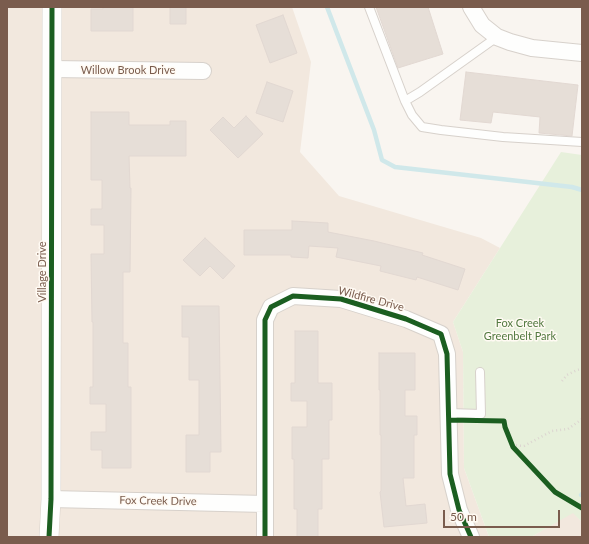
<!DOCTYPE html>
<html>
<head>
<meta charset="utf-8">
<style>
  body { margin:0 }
  #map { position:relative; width:589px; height:544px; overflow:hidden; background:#f9f5f0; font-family:Lato,sans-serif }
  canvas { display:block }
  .frame { position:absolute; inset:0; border:8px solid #7a5c4d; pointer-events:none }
  .scale { position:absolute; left:443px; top:510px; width:117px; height:18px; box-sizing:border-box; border:2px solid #7a5c4d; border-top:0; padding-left:5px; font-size:12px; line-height:14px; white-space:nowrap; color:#7a5c4d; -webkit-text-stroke:3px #fffaf3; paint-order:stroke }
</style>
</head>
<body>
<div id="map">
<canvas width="589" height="544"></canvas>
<div class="frame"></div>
<div class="scale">50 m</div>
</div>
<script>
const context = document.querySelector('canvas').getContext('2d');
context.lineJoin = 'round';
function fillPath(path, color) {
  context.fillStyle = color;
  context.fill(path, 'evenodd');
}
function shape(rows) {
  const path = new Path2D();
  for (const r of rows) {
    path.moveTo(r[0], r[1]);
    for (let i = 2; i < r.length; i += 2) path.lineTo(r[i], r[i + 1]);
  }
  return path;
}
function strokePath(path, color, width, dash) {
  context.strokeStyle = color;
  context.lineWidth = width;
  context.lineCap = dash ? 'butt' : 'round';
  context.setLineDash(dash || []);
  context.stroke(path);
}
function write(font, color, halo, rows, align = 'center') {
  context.font = font + ' Lato,sans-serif';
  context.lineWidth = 3;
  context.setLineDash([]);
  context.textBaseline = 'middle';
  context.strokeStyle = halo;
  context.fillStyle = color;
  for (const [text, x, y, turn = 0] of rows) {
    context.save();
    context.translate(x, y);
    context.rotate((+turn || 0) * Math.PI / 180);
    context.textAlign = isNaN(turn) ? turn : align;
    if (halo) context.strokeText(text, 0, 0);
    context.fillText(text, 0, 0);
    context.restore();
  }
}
const residential = shape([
  [7,7,292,7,311,62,300,152,339,196,481,238,500,248,453,322,463,352,464,468,489,537,7,537],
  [573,512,582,522,582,537,531,537]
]);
const green = shape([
  [561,152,582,155,582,522,573,513,531,537,489,537,464,468,463,352,453,322]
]);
const stream = shape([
  [327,7,374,130,382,160,395,167,572,187,582,190],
  [581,495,582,494]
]);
const building = shape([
  [103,7,133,7,133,31,91,31,91,9,103,9,103,7],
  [170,7,186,7,186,24,170,24,170,7],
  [376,7,428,7,443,54,398,68,376,7],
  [283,15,297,53,270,63,256,25,283,15],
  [466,72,578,85,572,136,539,133,540,117,493,112,491,123,460,120,466,72],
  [267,82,293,91,283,122,256,113,267,82],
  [91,112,129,112,129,125,170,125,170,121,186,121,186,156,129,156,130,188,131,188,130,272,123,272,123,343,128,343,128,387,131,387,131,468,102,468,102,450,91,450,91,432,106,432,106,404,90,404,90,387,93,387,93,322,92,322,91,254,104,254,104,225,91,225,91,209,102,209,102,180,91,180,91,112],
  [246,116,263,134,238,158,210,130,223,117,234,128,246,116],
  [292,221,328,223,328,232,374,241,423,253,422,255,465,269,458,290,417,277,416,280,380,271,381,266,336,257,338,248,309,246,308,258,291,257,291,255,244,255,244,230,292,230,292,221],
  [205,238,235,266,223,279,210,266,200,276,183,260,205,238],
  [182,306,219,306,221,452,210,452,210,472,186,472,186,435,199,435,199,380,189,380,189,337,182,337,182,306],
  [295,331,318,331,318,383,332,383,332,420,329,420,329,459,322,459,322,509,318,509,318,537,297,537,297,509,294,509,294,459,292,459,292,427,307,427,307,401,291,401,291,383,295,383,295,331],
  [379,353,415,353,415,390,405,390,405,416,417,416,417,435,414,435,414,478,403,478,406,506,425,504,427,523,384,527,380,492,381,491,381,435,380,435,380,390,379,390,379,353]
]);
const path = shape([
  [562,381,567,375,577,370,582,369],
  [490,421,504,421,505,427,513,447,555,492,582,508],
  [512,445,524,446,552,431,568,429,582,419]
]);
const service = shape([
  [369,7,405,101,412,115,422,127,441,130,503,137,582,142],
  [405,101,420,92,497,37],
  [449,413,481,414,480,372]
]);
const minor = shape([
  [471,7,482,25,497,37,510,42,532,48,582,53],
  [52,69,203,71],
  [51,499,265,504],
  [265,537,265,320,271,307,293,296,341,299,406,319,441,334,447,354,450,474,459,510,471,537]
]);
const tertiary = shape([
  [49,537,51,499,52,7]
]);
const cycleway = shape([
  [449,420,504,421,505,427,513,447,555,492,582,508],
  [49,537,51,499,52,7],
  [265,537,265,320,271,307,293,296,341,299,406,319,441,334,447,354,450,474,459,510,471,537]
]);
const streetNames = [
  ["Willow Brook Drive",128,70],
  ["Village Drive",42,272,-90],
  ["Wildfire Drive",371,299,15],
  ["Fox Creek Drive",158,501,1]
];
const parkNames = [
  ["Fox Creek",520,323],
  ["Greenbelt Park",520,336]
];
fillPath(residential, '#f2e8de');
fillPath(green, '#e7f0db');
strokePath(stream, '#d0e8ea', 4.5);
fillPath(building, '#e6ded7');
strokePath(building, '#e2d8d2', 1);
strokePath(service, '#d7d1cb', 10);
strokePath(minor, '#d7d1cb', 18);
strokePath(tertiary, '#d7d1cb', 20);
strokePath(path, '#dcd5d0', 2.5, [1, 3]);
strokePath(service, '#fefefd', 8);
strokePath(minor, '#fefefd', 16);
strokePath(tertiary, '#fefefd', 19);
strokePath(cycleway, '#1b5e20', 5);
write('11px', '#7a5c4d', '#fffaf3', streetNames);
write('11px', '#537a41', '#fffaf3', parkNames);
</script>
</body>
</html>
